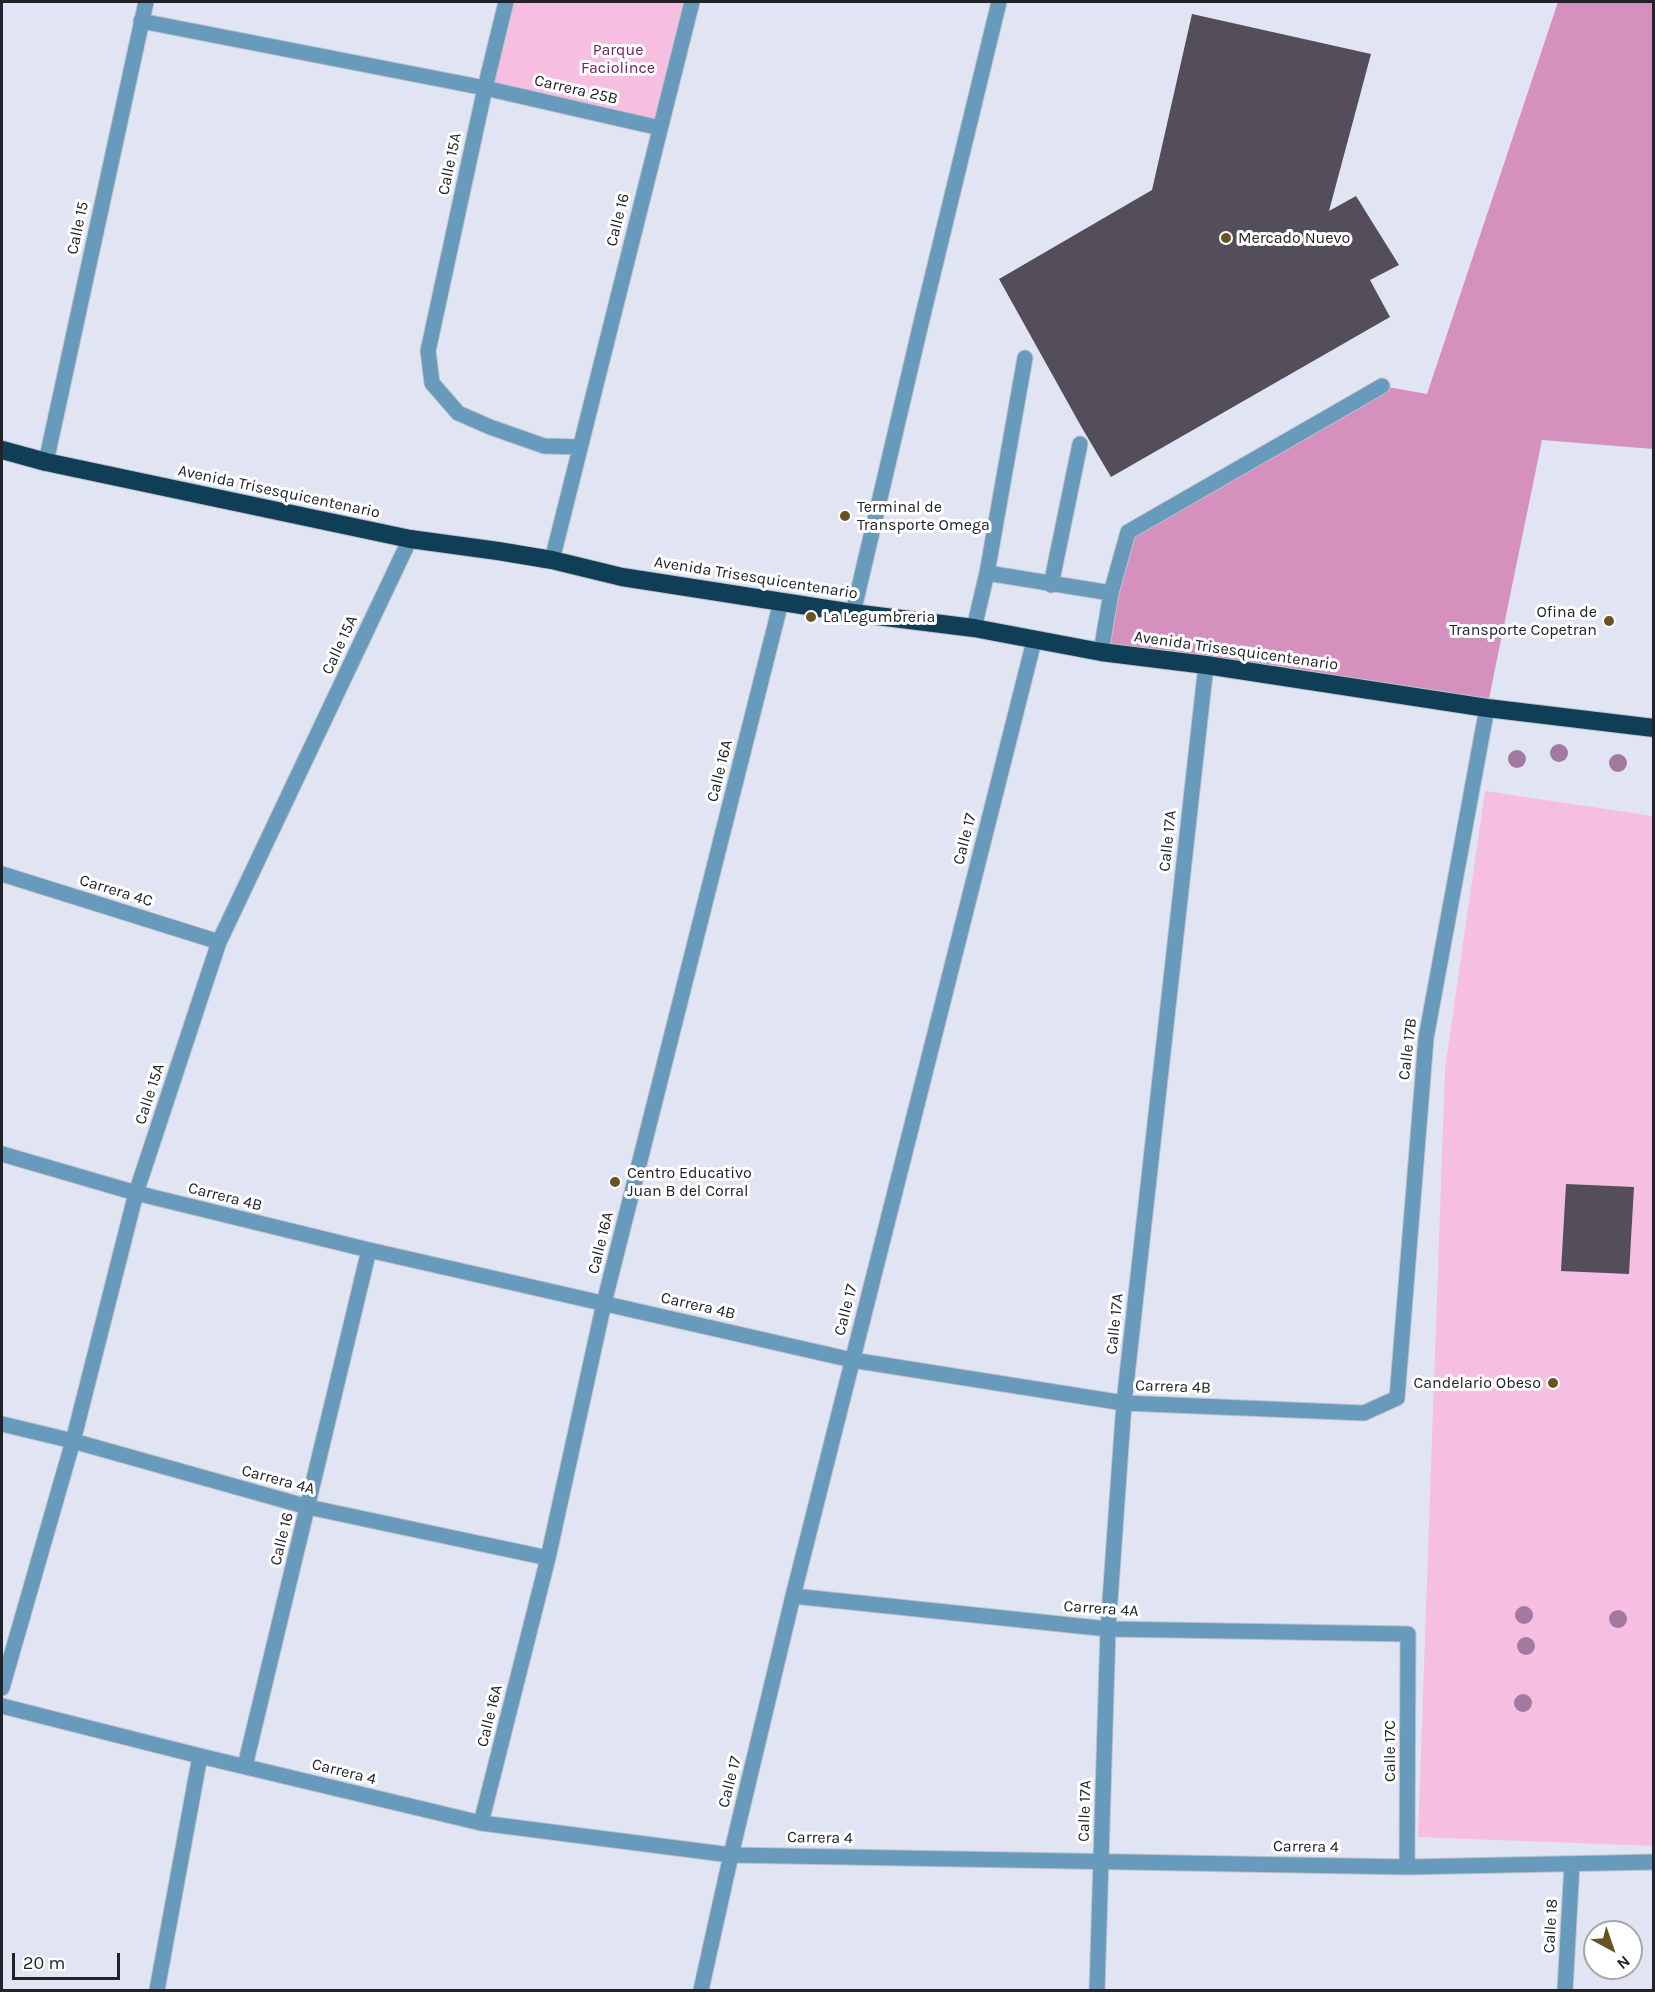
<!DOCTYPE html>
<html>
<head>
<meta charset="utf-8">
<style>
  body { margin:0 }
  #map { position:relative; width:1655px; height:1992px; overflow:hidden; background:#e1e5f3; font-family:Karla,sans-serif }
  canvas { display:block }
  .frame { position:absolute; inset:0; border:3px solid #212328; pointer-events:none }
  .north { position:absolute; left:1583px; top:1920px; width:60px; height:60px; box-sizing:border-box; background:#fff; border:2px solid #a6a7a9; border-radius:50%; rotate:140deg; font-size:16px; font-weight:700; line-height:24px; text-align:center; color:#212328 }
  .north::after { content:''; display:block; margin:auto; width:21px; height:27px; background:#6a5323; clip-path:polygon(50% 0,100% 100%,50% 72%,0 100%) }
  .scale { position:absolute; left:12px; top:1953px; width:108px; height:27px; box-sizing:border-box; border:3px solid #212328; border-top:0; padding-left:8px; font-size:18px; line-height:21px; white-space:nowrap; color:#212328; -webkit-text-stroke:4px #fff; paint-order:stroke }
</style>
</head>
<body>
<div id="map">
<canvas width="1655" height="1992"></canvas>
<div class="frame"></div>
<div class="north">N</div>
<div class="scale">20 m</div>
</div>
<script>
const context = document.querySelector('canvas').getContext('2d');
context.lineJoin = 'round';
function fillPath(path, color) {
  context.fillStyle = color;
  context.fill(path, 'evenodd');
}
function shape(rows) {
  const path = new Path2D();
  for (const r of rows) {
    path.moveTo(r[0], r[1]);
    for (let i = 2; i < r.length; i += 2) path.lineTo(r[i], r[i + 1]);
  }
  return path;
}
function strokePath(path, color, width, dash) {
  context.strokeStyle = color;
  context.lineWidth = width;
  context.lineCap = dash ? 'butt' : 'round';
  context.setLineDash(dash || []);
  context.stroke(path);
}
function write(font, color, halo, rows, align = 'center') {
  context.font = font + ' Karla,sans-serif';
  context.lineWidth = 6;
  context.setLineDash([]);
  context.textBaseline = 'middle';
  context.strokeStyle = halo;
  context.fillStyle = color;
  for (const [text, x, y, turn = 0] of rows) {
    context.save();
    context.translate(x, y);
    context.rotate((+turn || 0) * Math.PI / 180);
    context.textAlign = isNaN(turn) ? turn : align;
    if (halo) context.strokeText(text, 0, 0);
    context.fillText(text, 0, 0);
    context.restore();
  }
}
const green = shape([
  [506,2,692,2,660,128,485,88],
  [1485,791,1653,816,1653,1846,1418,1837,1445,1069]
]);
const forest = shape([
  [1558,2,1653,2,1653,449,1542,440,1487,708,1101,652,1128,532,1382,386,1427,394]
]);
const building = shape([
  [1192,14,1371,54,1329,211,1356,196,1399,265,1370,280,1390,317,1111,477,1082,428,999,279,1152,190],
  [1566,1184,1634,1187,1629,1274,1561,1271]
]);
const minor = shape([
  [506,2,485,88,428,351,432,383,458,413,490,427,544,446,580,447],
  [141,21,485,88,660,128],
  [46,462,146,2],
  [552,560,692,2],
  [987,573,1111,593],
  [1051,585,1080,444],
  [853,613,922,319,999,2],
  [974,628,987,573,1025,358],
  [1101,652,1111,593,1128,532,1382,386],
  [2,874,219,942],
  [2,1154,136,1193,369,1250,852,1360,1124,1403,1364,1413,1397,1398,1426,1038,1487,708],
  [2,1424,73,1441,308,1507,548,1558],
  [793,1596,1108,1629,1408,1634,1407,1867],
  [2,1688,73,1441,136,1193,219,942,410,539],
  [2,1706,200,1756,481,1823,731,1855,1407,1867,1654,1862],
  [245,1766,369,1250],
  [481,1823,548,1558,604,1303,781,602],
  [157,1990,200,1756],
  [701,1990,731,1855,793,1596,1034,641],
  [1097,1990,1108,1629,1124,1403,1206,665],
  [1565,1990,1572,1864]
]);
const highway = shape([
  [2,450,46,462,410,539,498,551,552,560,622,577,853,613,974,628,1101,652,1206,665,1487,708,1654,728]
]);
const trees = [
  [1559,753],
  [1517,759],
  [1618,763],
  [1524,1615],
  [1618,1619],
  [1526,1646],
  [1523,1703]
];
const markers = [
  [1226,238,6,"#6a5323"],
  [845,516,6,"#6a5323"],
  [811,617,6,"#6a5323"],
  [1609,621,6,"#6a5323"],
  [615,1182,6,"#6a5323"],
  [1553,1383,6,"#6a5323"]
];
const parkNames = [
  ["Parque",618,50],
  ["Faciolince",618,68]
];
const streetNames = [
  ["Carrera 25B",576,90,13],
  ["Calle 15A",450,164,-78],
  ["Calle 16",618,220,-76],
  ["Calle 15",78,228,-78],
  ["Avenida Trisesquicentenario",279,492,12],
  ["Avenida Trisesquicentenario",756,578,9],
  ["Calle 15A",340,645,-65],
  ["Avenida Trisesquicentenario",1236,651,8],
  ["Calle 16A",720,771,-76],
  ["Calle 17",965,839,-76],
  ["Calle 17A",1168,841,-84],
  ["Carrera 4C",116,891,17],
  ["Calle 17B",1408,1049,-83],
  ["Calle 15A",150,1094,-72],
  ["Carrera 4B",225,1197,14],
  ["Calle 16A",601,1243,-76],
  ["Carrera 4B",698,1306,13],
  ["Calle 17",846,1310,-76],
  ["Calle 17A",1115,1324,-84],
  ["Carrera 4B",1173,1387,2],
  ["Carrera 4A",278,1480,15],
  ["Calle 16",282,1539,-76],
  ["Carrera 4A",1101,1609,4],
  ["Calle 16A",490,1716,-76],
  ["Calle 17C",1390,1751,-90],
  ["Carrera 4",344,1772,14],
  ["Calle 17",730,1782,-76],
  ["Calle 17A",1085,1811,-88],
  ["Carrera 4",820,1838,1],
  ["Carrera 4",1306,1847,1],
  ["Calle 18",1551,1926,-87]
];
const poiNames = [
  ["Mercado Nuevo",1238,238],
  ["Terminal de",857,507],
  ["Transporte Omega",857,525],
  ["Ofina de",1597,612,"right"],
  ["Transporte Copetran",1597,630,"right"],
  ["La Legumbreria",823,617],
  ["Centro Educativo",627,1173],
  ["Juan B del Corral",627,1191],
  ["Candelario Obeso",1541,1383,"right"]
];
fillPath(green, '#f6bfe1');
fillPath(forest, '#d690bd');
fillPath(building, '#534e59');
strokePath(minor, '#bec2ce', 17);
strokePath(highway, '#bec2ce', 20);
strokePath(minor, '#679abb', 15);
strokePath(highway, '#103e57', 18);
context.fillStyle = '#a479a0';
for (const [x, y] of trees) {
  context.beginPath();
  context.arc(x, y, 9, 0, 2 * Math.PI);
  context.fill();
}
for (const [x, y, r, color] of markers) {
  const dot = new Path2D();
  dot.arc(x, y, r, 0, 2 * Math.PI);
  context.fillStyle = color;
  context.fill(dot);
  strokePath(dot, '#fff', 2);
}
write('16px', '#73215d', '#fff', parkNames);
write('16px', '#212328', '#fff', streetNames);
write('16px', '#212328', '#fff', poiNames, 'left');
</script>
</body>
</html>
